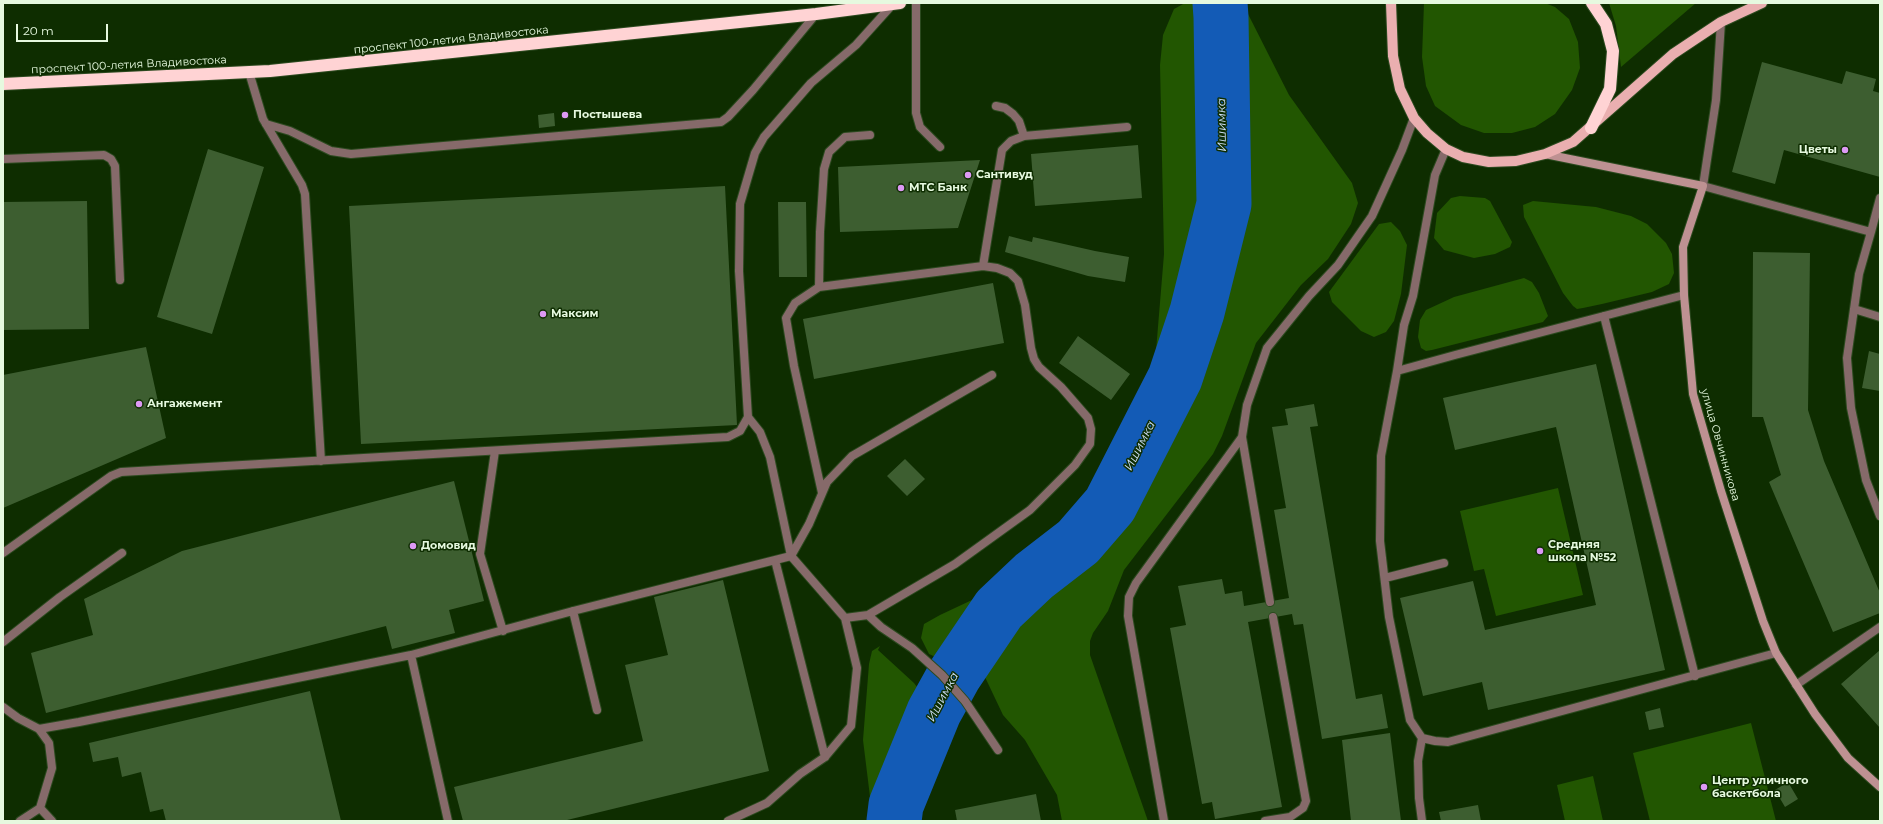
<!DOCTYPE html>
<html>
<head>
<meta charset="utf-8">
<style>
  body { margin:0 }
  #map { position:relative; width:1883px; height:824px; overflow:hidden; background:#0e2d00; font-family:Montserrat,sans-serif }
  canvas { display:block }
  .frame { position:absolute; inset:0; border:4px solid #e6f9df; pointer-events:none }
  .scale { position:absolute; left:16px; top:24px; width:92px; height:18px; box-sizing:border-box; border:2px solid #e6f9df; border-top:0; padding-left:5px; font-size:12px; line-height:14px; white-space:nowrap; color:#e6f9df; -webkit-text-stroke:3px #0e2d00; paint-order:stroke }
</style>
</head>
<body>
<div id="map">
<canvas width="1883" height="824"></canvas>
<div class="frame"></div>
<div class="scale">20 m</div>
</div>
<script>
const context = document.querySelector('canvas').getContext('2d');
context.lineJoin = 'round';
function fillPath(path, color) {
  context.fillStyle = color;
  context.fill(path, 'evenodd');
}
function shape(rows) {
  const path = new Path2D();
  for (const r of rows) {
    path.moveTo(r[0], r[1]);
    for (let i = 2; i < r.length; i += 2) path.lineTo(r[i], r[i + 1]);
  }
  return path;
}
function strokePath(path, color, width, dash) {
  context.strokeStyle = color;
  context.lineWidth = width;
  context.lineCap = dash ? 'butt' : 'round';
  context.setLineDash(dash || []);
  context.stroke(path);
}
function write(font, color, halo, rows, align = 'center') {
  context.font = font + ' Montserrat,sans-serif';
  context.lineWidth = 3;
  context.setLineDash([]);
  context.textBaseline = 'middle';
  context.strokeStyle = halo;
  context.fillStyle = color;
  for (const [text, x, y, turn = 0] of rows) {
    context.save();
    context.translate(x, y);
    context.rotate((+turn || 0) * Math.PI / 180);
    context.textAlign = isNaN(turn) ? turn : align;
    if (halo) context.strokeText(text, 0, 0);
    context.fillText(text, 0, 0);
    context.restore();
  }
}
const green = shape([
  [1185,3,1239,3,1247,12,1289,95,1352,183,1358,203,1351,224,1328,259,1301,285,1256,343,1222,436,1213,454,1124,570,1108,611,1093,633,1090,641,1090,655,1148,821,1062,821,1057,795,1025,740,1003,715,984,675,962,669,929,654,921,638,924,624,940,615,989,592,1022,580,1057,556,1101,498,1131,435,1155,363,1164,254,1160,65,1163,35,1174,9],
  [1424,3,1545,3,1555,7,1569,19,1578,42,1580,68,1572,90,1555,114,1535,127,1512,133,1484,133,1461,125,1435,106,1426,86,1422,57],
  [1609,3,1696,3,1621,67,1616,26],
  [1460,196,1485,198,1490,201,1512,242,1510,247,1495,254,1474,258,1444,250,1434,238,1437,213,1451,198],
  [1533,201,1596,207,1631,216,1647,224,1666,243,1672,254,1674,273,1669,284,1652,292,1602,304,1583,308,1577,309,1573,306,1563,293,1524,217,1523,205],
  [1391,222,1400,231,1407,245,1401,294,1394,321,1386,332,1374,337,1361,331,1332,302,1329,292,1379,224],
  [1524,278,1532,282,1539,293,1548,316,1543,322,1432,350,1426,351,1421,348,1418,337,1420,320,1426,310,1454,297],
  [1558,488,1583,595,1496,616,1484,569,1474,571,1460,511],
  [880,646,878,650,914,683,927,700,926,722,931,748,930,775,923,803,905,821,873,821,863,740,869,664,872,651],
  [1751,723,1776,821,1650,821,1633,753],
  [1593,776,1603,821,1565,821,1557,785]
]);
const river = shape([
  [894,821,896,805,934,712,955,674,999,609,1034,576,1078,542,1110,505,1175,378,1197,312,1224,204,1221,17,1220,3]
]);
const building = shape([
  [1762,62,1842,84,1846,71,1876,79,1873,91,1880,93,1880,177,1784,150,1775,184,1732,172],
  [554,113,555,126,539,128,538,115],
  [1138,145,1142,198,1035,206,1031,154],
  [208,149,264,167,212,334,157,317],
  [980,160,958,228,840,232,838,167],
  [725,186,737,425,361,444,349,206],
  [87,201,89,329,3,330,3,202],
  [778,202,806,202,807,277,779,277],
  [1009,236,1032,242,1033,237,1095,251,1129,257,1125,282,1088,276,1005,252],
  [1753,252,1810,253,1808,410,1824,461,1880,593,1880,613,1833,632,1769,482,1781,475,1763,417,1752,417],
  [993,283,1004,343,814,379,803,319],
  [1078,336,1130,374,1111,400,1059,363],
  [146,347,166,438,3,508,3,375],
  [1869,351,1880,354,1880,391,1862,388],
  [1596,364,1665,670,1488,710,1482,682,1423,696,1400,598,1473,581,1485,630,1596,605,1556,427,1455,450,1443,398],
  [1314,404,1318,426,1310,427,1356,699,1382,694,1388,728,1322,739,1303,624,1294,625,1292,614,1248,622,1282,807,1215,819,1212,802,1202,804,1170,628,1186,625,1178,586,1222,579,1225,594,1242,591,1244,606,1289,598,1274,510,1286,508,1272,427,1288,425,1285,409],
  [905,459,925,479,907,496,887,476],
  [454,481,484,601,449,610,455,633,392,649,386,626,46,713,31,653,93,635,84,599,182,551],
  [723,580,769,771,563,821,463,821,454,787,643,741,625,665,668,655,654,597],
  [1880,650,1880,728,1841,684],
  [310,691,341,821,166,821,163,809,150,812,141,772,122,777,118,757,93,762,89,743],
  [1660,708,1664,727,1649,730,1645,712],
  [1390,733,1401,821,1351,821,1342,740],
  [1788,782,1798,799,1785,807,1775,790],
  [1036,794,1041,821,957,821,955,810],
  [1478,805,1481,821,1441,821,1439,812]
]);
const lane = shape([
  [916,3,916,113,920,127,940,147],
  [1721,22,1716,100,1703,186,1871,232,1859,274,1847,358,1851,408,1866,480,1880,516],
  [249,72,263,119,302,185,305,194,321,461],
  [996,106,1005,108,1013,114,1019,121,1024,136],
  [266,124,290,131,331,151,351,154,721,122,728,117,753,90,816,14],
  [3,159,104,155,111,159,115,166,120,280],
  [1871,232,1880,198],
  [983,266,1002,150,1011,141,1024,136,1127,127],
  [819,287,820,232,824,169,829,152,845,137,870,135],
  [1684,295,1455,355,1397,371,1381,456,1380,541,1389,617,1410,720,1422,738,1435,741,1448,742,1776,653],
  [1854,309,1880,317],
  [1604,316,1695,676],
  [1397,371,1404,325,1413,296,1435,175,1446,149],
  [1242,437,1270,602],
  [495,451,480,554,503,631],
  [822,493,794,366,786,318,795,303,819,287,983,266,997,268,1010,273,1018,281,1025,305,1031,348,1034,359,1039,367,1061,387,1088,418,1091,429,1090,444,1075,465,1030,510,955,564,868,615,845,618],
  [3,553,111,476,121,472,728,437,740,431,748,417,739,271,740,204,755,153,764,137,811,83,856,45,893,4],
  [775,560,825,757],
  [1385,578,1444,563],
  [573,611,597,710],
  [868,615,881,627,912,648,942,675,965,701,998,750],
  [3,642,60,597,122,553],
  [411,655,448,821],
  [1796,685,1880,627],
  [3,707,18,718,39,729,49,743,52,768,40,808,20,821],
  [39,729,79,722,411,655,573,611,791,556,809,524,827,482,852,456,992,375],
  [40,808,52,821],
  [728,821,767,803,800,774,825,757,851,726,857,668,845,618,791,556,770,457,760,432,748,417],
  [1164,821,1128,616,1129,597,1136,583,1242,437,1247,405,1267,348,1309,296,1338,265,1372,216,1402,150,1414,118],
  [1265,821,1290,817,1303,808,1306,801,1273,617],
  [1422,821,1419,798,1418,761,1422,738]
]);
const secondary = shape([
  [1545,154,1703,186,1683,247,1684,295,1693,394,1721,491,1763,621,1776,653,1815,714,1848,758,1880,787]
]);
const primary = shape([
  [1391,3,1393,56,1400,89,1414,118,1427,133,1446,149,1463,157,1489,162,1516,161,1545,154,1573,142,1673,54,1721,22,1762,3]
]);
const highway = shape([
  [3,84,270,71,816,14,900,3],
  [1591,128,1610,89,1613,51,1606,24,1592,3]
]);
const markers = [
  [565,115,4,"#dd99f4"],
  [1845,150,4,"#dd99f4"],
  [968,175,4,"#dd99f4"],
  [901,188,4,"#dd99f4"],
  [543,314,4,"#dd99f4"],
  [139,404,4,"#dd99f4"],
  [413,546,4,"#dd99f4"],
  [1540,551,4,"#dd99f4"],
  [1704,787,4,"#dd99f4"]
];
const streetNames = [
  ["проспект 100-летия Владивостока",451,40,-6],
  ["проспект 100-летия Владивостока",129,65,-3],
  ["улица Овчинникова",1720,445,74]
];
const poiNames = [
  ["Постышева",573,115],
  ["Цветы",1837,150,"right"],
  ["Сантивуд",976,175],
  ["МТС Банк",909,188],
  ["Максим",551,314],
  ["Ангажемент",147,404],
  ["Средняя",1548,545],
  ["школа №52",1548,558],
  ["Домовид",421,546],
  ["Центр уличного",1712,781],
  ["баскетбола",1712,794]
];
const waterNames = [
  ["Ишимка",1222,125,-91],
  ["Ишимка",1140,446,-63],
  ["Ишимка",943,697,-62]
];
fillPath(green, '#225601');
strokePath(river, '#135bb6', 55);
fillPath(building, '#3d5e30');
strokePath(lane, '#2c4a1f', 10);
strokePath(secondary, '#2c4a1f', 10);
strokePath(primary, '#2c4a1f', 12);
strokePath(highway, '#2c4a1f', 14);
strokePath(lane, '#866a6a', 8);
strokePath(secondary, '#be9192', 8);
strokePath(primary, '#eaafb0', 10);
strokePath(highway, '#ffd3d4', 12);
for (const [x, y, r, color] of markers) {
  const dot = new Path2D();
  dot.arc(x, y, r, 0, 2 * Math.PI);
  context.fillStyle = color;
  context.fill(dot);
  strokePath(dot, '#0e2d00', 1.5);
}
write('11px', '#e6f9df', '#0e2d00', streetNames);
write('bold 11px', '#e6f9df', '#0e2d00', poiNames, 'left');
write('italic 12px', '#d2e3fb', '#0e2d00', waterNames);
</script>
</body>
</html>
